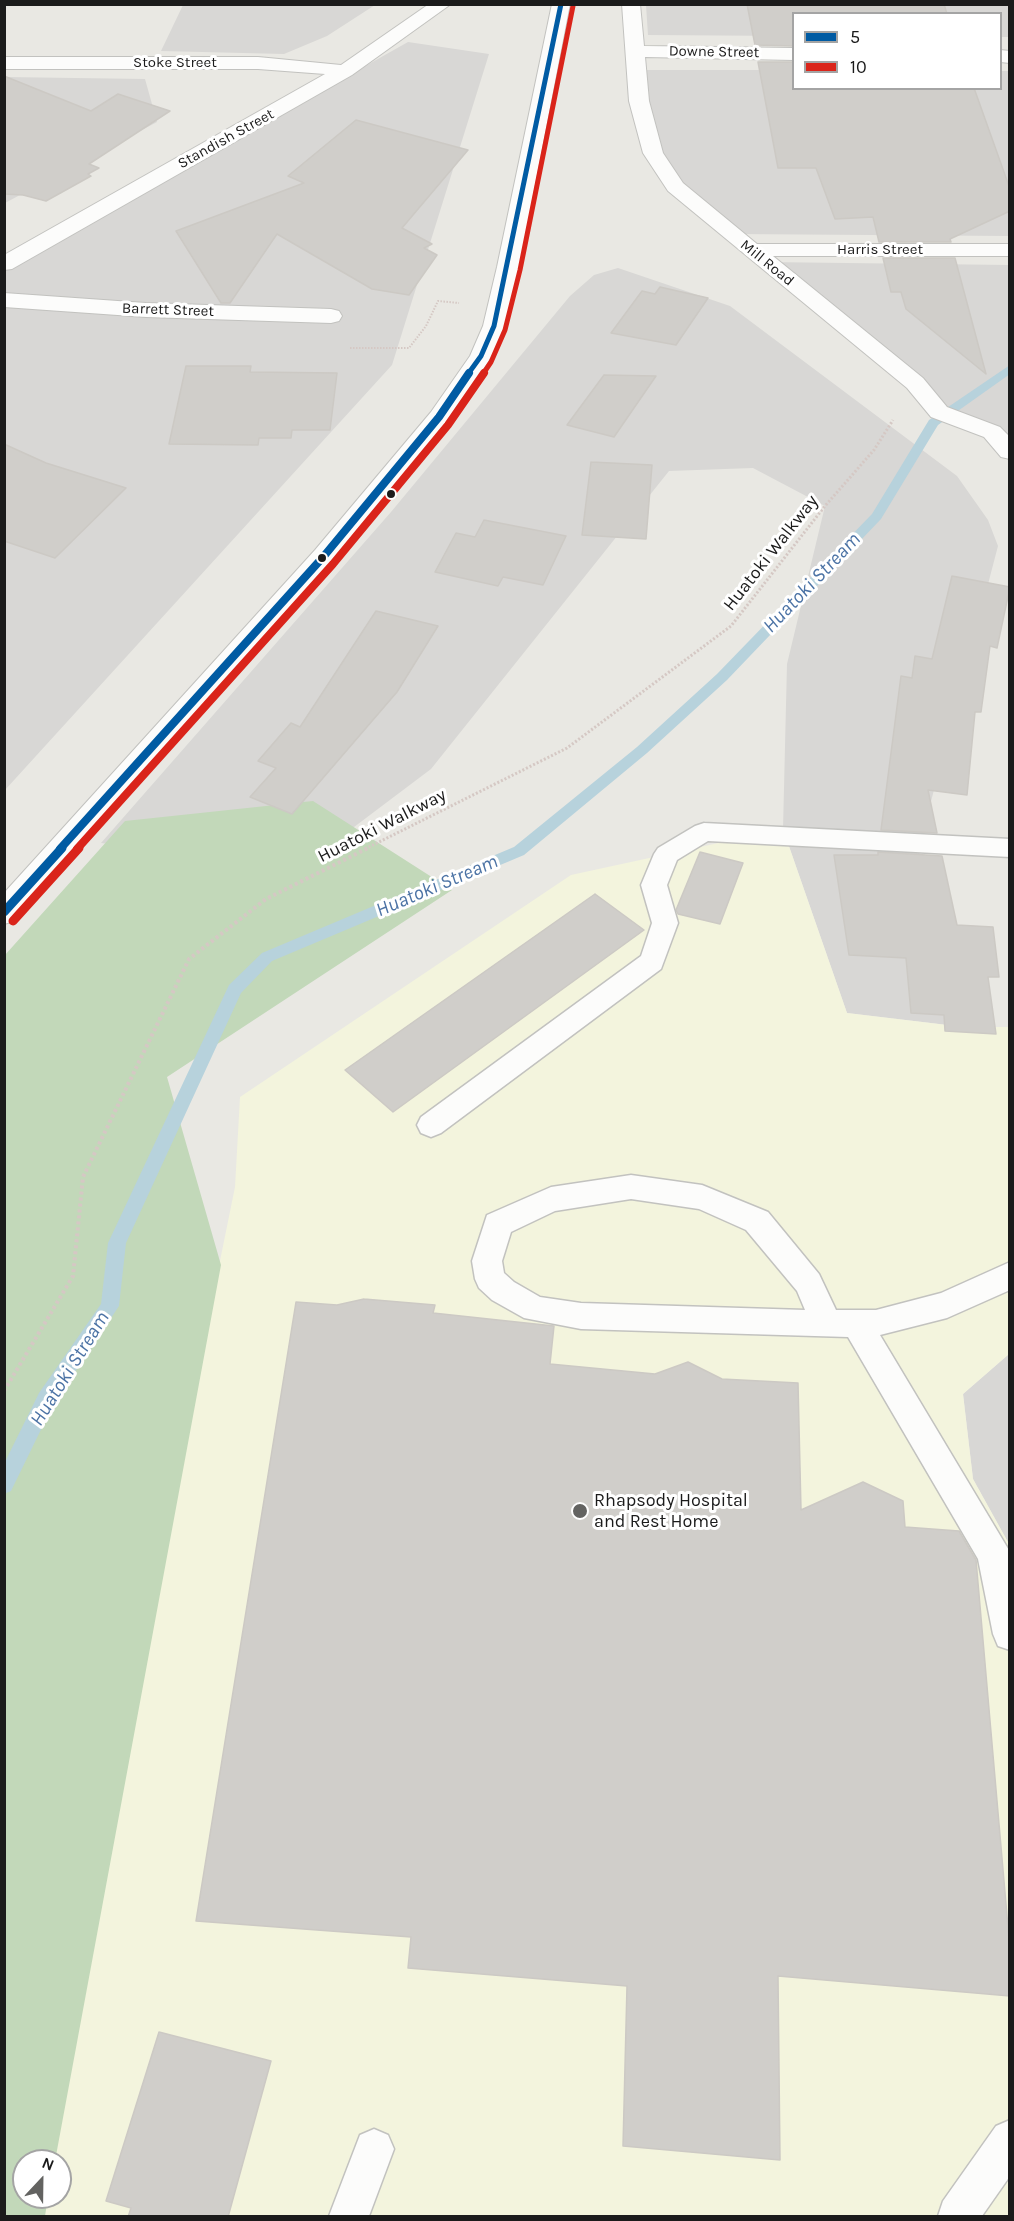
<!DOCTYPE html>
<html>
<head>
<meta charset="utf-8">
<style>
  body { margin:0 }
  #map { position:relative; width:1014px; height:2221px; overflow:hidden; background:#e9e8e3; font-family:Karla,sans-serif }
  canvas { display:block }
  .frame { position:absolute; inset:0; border:6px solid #1b1b1b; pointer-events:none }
  .legend { position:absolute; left:792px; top:12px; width:210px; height:78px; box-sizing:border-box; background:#fff; border:2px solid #a4a4a4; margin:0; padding:8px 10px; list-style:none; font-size:18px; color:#1b1b1b }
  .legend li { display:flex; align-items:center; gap:12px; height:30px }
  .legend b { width:30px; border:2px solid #a4a4a4 }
  .north { position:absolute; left:12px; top:2149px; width:60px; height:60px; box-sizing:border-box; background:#fff; border:2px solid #a4a4a4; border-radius:50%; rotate:22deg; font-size:16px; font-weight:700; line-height:24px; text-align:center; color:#1b1b1b }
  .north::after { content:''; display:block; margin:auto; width:21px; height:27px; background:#636361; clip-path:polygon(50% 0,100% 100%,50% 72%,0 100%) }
</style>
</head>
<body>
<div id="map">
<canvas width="1014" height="2221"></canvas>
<div class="frame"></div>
<ul class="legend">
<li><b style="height:8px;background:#005ba3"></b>5</li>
<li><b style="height:8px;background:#da241a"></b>10</li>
</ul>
<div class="north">N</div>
</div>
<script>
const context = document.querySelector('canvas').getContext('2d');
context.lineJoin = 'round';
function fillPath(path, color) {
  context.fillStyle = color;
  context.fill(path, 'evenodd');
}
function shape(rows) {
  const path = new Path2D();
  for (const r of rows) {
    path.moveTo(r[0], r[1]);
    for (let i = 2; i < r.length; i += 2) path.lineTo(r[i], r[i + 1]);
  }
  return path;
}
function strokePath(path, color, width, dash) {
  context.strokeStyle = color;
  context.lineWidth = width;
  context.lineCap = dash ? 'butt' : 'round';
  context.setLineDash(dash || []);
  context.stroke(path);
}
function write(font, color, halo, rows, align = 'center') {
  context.font = font + ' Karla,sans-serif';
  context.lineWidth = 6;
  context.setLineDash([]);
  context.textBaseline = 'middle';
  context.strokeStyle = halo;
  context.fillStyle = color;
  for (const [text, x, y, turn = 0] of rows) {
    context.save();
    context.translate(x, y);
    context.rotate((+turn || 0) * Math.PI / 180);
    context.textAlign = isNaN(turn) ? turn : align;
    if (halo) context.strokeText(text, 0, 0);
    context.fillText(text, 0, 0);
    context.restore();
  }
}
const residential = shape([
  [183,5,183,4,375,5,327,36,284,54,161,51],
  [646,5,1009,5,1009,37,1001,37,1000,14,794,14,793,36,648,35],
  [408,42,489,54,392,365,5,790,5,269],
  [646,70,793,70,794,88,1000,88,1001,71,1009,71,1009,236,733,234,651,158,641,112],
  [5,77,145,79,157,122,5,203],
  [765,262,1009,265,1009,461,986,439,838,319],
  [618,268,730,306,957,476,988,520,998,546,919,847,924,949,964,1027,847,1013,783,829,787,664,825,506,753,468,669,471,431,769,301,867,101,843,391,512,570,296,594,275],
  [1009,1354,1009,1544,973,1479,963,1394]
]);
const education = shape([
  [783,829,847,1013,964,1027,1009,1027,1009,1354,963,1394,973,1479,1009,1544,1009,2216,26,2216,30,2197,60,2197,60,2161,37,2161,235,1187,240,1097,571,875]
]);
const forest = shape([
  [313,801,452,890,167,1077,221,1265,55,2161,24,2161,24,2197,48,2197,45,2216,5,2216,5,955,125,821]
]);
const stream = shape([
  [1010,365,1010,374,938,425,881,519,727,680,647,753,524,855,272,961,241,993,126,1243,119,1306,53,1405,11,1491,4,1494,4,1464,39,1393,101,1304,108,1243,229,985,262,953,514,847,637,747,717,674,872,514,929,420,1010,365]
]);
const building = shape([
  [747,4,944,4,947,14,794,14,794,46,755,45,747,4],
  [758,62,794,62,794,88,974,88,1010,189,1010,211,950,239,951,242,879,242,873,217,835,219,816,168,778,168,758,62],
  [4,76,91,111,118,94,170,111,89,164,99,168,88,174,91,176,46,201,23,195,4,194,4,76],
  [356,120,468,150,402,228,432,244,424,248,437,255,409,295,372,289,277,234,230,303,221,303,176,231,304,183,288,176,356,120],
  [883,258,955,258,986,374,906,309,901,292,891,292,883,258],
  [660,287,708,298,676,345,611,333,642,291,655,294,660,287],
  [186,366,251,366,250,372,337,373,330,430,292,430,291,438,259,438,258,445,169,444,186,366],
  [604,375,656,376,614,437,567,425,604,375],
  [4,444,46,463,126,488,55,558,4,541,4,444],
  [591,462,652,465,646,539,582,535,591,462],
  [484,520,566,536,543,585,503,577,498,586,435,572,456,533,475,537,484,520],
  [952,576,1010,587,997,648,990,646,981,712,975,712,967,795,928,790,937,833,881,830,901,676,912,678,915,656,932,659,952,576],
  [376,611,438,626,397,692,292,814,250,797,276,768,258,761,291,723,300,727,376,611],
  [700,852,743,863,720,924,678,914,676,910,700,852],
  [878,852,942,856,957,925,993,927,999,977,988,977,996,1034,945,1031,944,1015,911,1013,906,958,849,955,834,855,878,855,878,852],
  [595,894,644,930,393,1112,345,1070,595,894],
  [364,1299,435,1305,433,1313,554,1326,550,1364,655,1374,688,1362,722,1379,798,1383,801,1510,863,1482,903,1501,905,1527,959,1531,976,1560,1010,1950,1010,1996,778,1976,780,2160,623,2146,627,1986,408,1968,411,1937,196,1921,296,1302,337,1305,364,1299],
  [159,2032,271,2061,228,2217,128,2217,131,2208,106,2201,159,2032]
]);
const pathFar2 = shape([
  [350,348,409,348,426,326,438,301,459,303]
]);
const pathFar1 = shape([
  [365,849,567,748,731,626,825,506,874,450,893,420]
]);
const path = shape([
  [4,1391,73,1276,83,1177,189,959,266,899,368,848]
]);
const service = shape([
  [704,823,1010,839,1010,857,708,841,677,860,667,885,678,923,661,969,441,1133,431,1137,421,1133,417,1125,421,1117,641,956,652,923,641,885,654,854,658,848,695,826,704,823],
  [631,1175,702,1185,768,1212,819,1274,836,1310,876,1310,941,1293,1010,1262,1010,1290,947,1318,880,1335,1010,1552,1010,1650,998,1646,993,1634,978,1559,848,1337,581,1329,524,1318,492,1300,479,1288,475,1279,472,1261,487,1215,551,1187,631,1175],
  [631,1199,699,1209,746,1230,797,1291,805,1310,581,1303,540,1297,514,1282,504,1273,502,1261,511,1232,555,1211,631,1199],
  [1010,2120,1010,2176,982,2216,938,2216,943,2201,996,2126,1010,2120],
  [374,2129,388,2135,394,2149,369,2216,329,2216,360,2135,374,2129]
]);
const minor = shape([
  [429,4,451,4,352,75,12,269,4,270,4,255,325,74,258,69,4,69,4,57,258,57,341,65,429,4],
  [622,4,640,4,644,46,794,48,794,60,645,57,649,101,663,153,683,183,757,244,1010,244,1010,256,773,256,923,378,947,407,1000,427,1010,437,1010,459,1001,457,984,437,931,417,907,388,668,191,643,153,629,101,622,4],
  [1000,50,1010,51,1010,63,1000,62,1000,50],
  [4,293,146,303,331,309,339,311,342,316,339,321,331,323,146,317,4,307,4,293]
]);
const tertiary = shape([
  [552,4,570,4,519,267,505,326,492,356,447,422,333,562,15,921,4,924,4,893,315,550,431,412,470,356,483,326,497,267,552,4]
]);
const bus1Far2 = shape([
  [468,374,481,356,494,326,561,4]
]);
const bus1Far1 = shape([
  [60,849,324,556,439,417,469,373]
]);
const bus1 = shape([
  [4,912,62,848]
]);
const bus2Far2 = shape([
  [483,374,491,362,505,330,520,270,573,6]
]);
const bus2Far1 = shape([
  [77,849,333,564,448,425,484,373]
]);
const bus2 = shape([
  [13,921,79,848]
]);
const markers = [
  [391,494,5,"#1b1b1b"],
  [322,558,5,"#1b1b1b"],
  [580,1511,8,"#636361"]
];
const farStreetnames = [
  ["Downe Street",714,52,1],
  ["Stoke Street",175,63],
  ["Standish Street",226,139,-29],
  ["Harris Street",880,250],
  ["Mill Road",767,263,39],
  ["Barrett Street",168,310,2]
];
const streetNames = [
  ["Huatoki Walkway",771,553,-52],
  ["Huatoki Walkway",382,826,-27]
];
const poiNames = [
  ["Rhapsody Hospital",594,1501],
  ["and Rest Home",594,1522]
];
const waterNames = [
  ["Huatoki Stream",812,583,-46],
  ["Huatoki Stream",437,886,-23],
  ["Huatoki Stream",70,1369,-58]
];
fillPath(residential, '#d8d7d5');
fillPath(education, '#f3f4dd');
fillPath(forest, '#c2d8b9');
fillPath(stream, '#b7d2dc');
fillPath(building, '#d0ceca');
strokePath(building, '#ccc9c4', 1.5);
strokePath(service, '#c2c2bf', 3);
strokePath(minor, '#c2c2bf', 2);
strokePath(tertiary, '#c2c2bf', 2);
strokePath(pathFar2, '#d5c8c4', 2, [1.5, 1.5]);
strokePath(pathFar1, '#d5c8c4', 3, [2, 2]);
strokePath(path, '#d5c8c4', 4, [3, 3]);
fillPath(service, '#fcfcfb');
fillPath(minor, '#fcfcfb');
fillPath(tertiary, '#fcfcfb');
strokePath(bus1Far2, '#005ba3', 5);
strokePath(bus1Far1, '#005ba3', 8);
strokePath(bus1, '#005ba3', 9);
strokePath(bus2Far2, '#da241a', 5);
strokePath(bus2Far1, '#da241a', 8);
strokePath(bus2, '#da241a', 9);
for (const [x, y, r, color] of markers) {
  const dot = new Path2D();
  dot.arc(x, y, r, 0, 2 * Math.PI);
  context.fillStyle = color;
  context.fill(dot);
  strokePath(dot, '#fff', 2);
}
write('15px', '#1b1b1b', '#fff', farStreetnames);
write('18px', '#1b1b1b', '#fff', streetNames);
write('18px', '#1b1b1b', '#fff', poiNames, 'left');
write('italic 20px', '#4c73a5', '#fff', waterNames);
</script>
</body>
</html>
